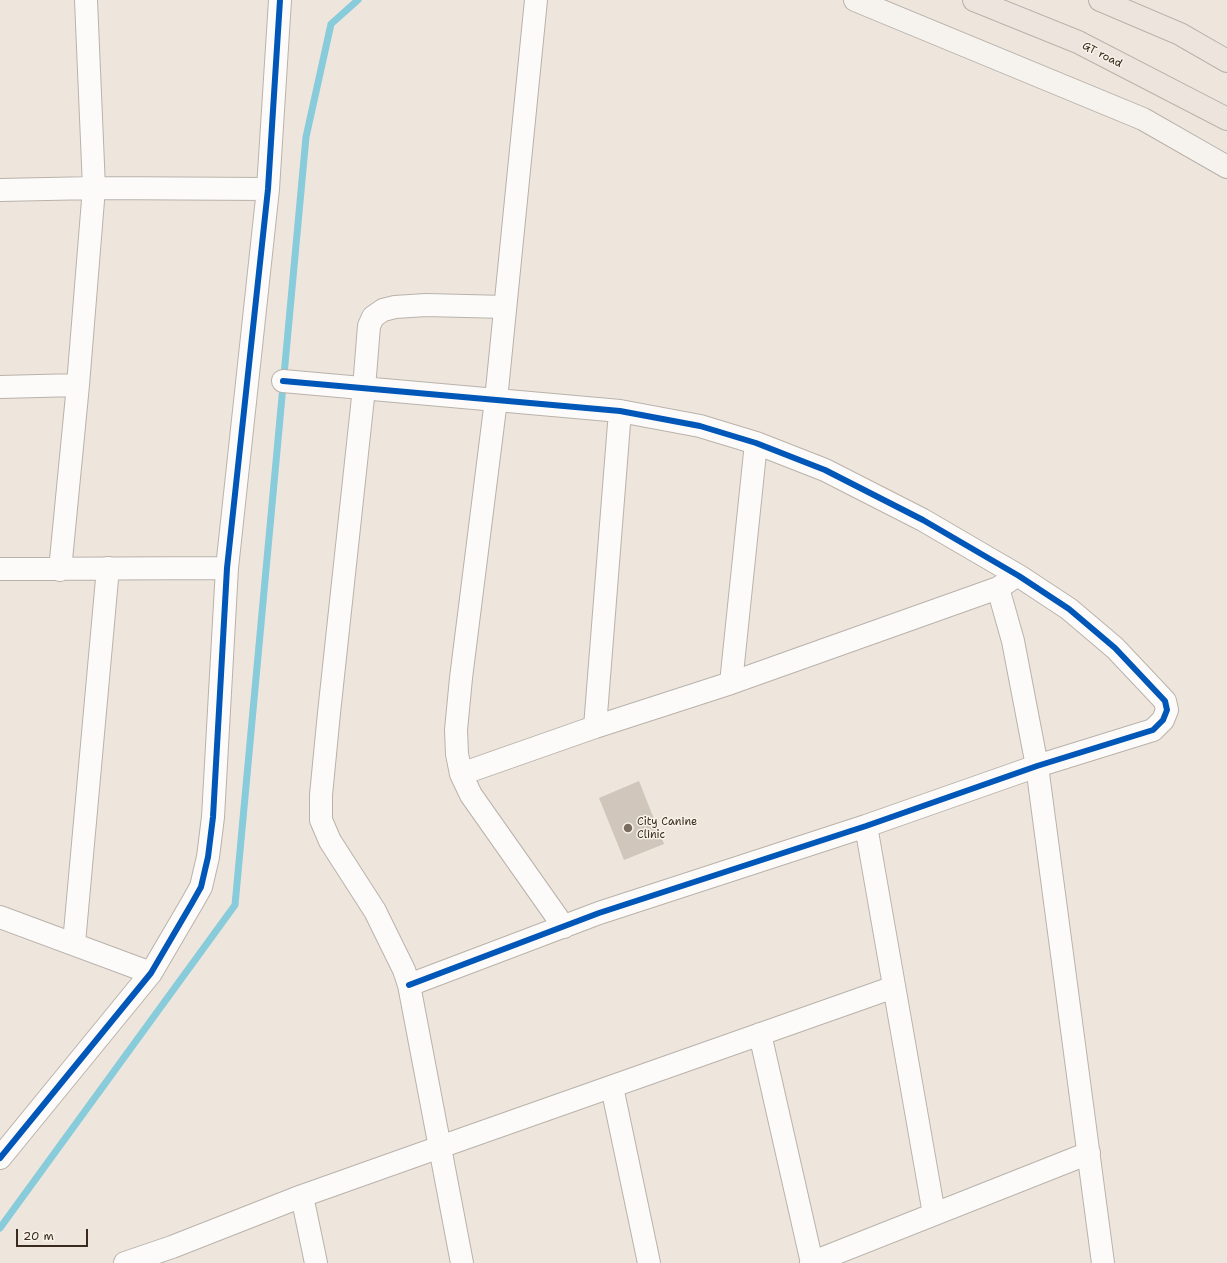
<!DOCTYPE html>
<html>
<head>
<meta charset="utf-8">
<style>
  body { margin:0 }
  #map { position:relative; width:1227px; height:1263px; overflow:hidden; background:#eee6dc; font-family:"Shantell Sans",sans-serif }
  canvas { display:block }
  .scale { position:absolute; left:16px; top:1229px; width:72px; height:18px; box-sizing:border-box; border:2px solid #3b2a1e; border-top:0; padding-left:5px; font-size:12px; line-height:14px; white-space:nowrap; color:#3b2a1e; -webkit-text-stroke:3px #f7f3e8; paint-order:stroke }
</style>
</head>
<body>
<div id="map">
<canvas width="1227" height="1263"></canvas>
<div class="scale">20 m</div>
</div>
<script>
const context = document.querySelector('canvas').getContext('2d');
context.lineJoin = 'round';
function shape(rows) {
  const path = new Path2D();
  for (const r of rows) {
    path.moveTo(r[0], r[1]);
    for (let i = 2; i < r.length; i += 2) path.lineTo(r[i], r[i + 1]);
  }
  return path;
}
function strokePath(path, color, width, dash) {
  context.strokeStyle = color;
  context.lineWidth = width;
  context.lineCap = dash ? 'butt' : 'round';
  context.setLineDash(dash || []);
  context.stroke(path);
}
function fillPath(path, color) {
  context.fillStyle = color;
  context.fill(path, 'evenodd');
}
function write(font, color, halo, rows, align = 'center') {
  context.font = font + ' "Shantell Sans",sans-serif';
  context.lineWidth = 3;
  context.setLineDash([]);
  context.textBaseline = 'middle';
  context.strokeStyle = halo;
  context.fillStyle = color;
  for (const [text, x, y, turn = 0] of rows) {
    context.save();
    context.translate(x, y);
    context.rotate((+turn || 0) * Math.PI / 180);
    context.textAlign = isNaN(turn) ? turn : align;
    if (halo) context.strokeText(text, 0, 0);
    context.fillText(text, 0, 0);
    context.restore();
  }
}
const stream = shape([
  [0,1228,235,905,306,137,331,24,358,0]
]);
const building = shape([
  [639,781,664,844,624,860,599,798]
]);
const street = shape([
  [536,0,496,400,461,678,456,730,457,754,461,774,471,795,564,927],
  [0,190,94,188,268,189],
  [283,381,620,411,700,426,756,443,825,470,923,520,1019,576,1069,609,1115,648,1165,701,1167,710,1163,720,1153,730,1037,766,866,826,599,913,409,985],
  [0,387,78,385],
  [0,569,227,568],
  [60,570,78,385,94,188,86,0],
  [998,588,1013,641,1037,766,1103,1263],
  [731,683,756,443],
  [595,727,620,411],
  [461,774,595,727,731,683,998,588,1009,581],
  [866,826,934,1214],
  [0,917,151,973],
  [74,943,108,568],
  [760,1034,812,1263],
  [612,1087,649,1263],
  [0,1158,151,973,192,903,201,887,208,857,213,817,227,568,268,189,280,0],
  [302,1196,316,1263],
  [125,1263,172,1247,302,1196,440,1147,894,987],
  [462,1263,409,985,404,970,375,911,330,841,321,820,321,795,329,713,364,388,369,326,373,317,383,310,395,307,426,305,505,307],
  [811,1263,1089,1153]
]);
const secondary = shape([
  [855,0,1143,119,1227,167]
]);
const highway = shape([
  [974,0,1078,42,1227,119],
  [1100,0,1180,34,1227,61]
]);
const cycleway = shape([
  [283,381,620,411,700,426,756,443,825,470,923,520,1019,576,1069,609,1115,648,1165,701,1167,710,1163,720,1153,730,1037,766,866,826,599,913,409,985],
  [0,1158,151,973,192,903,201,887,208,857,213,817,227,568,268,189,280,0]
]);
const markers = [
  [628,828,5,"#7a6c60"]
];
const streetNames = [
  ["GT road",1102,55,27]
];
const poiNames = [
  ["City Canine",637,822],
  ["Clinic",637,835]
];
strokePath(stream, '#88cbdb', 7);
fillPath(building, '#d0c6bb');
strokePath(street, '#b9b2ab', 24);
strokePath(secondary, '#b9b2ab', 24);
strokePath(highway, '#b9b2ab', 24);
strokePath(street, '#fcfbfa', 22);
strokePath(secondary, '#f6f3ef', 22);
strokePath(highway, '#ede5dd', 22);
strokePath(cycleway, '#0057b8', 6);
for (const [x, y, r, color] of markers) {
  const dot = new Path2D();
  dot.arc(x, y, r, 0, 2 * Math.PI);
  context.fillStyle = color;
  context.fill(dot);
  strokePath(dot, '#f7f3e8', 1.5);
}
write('11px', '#3b2a1e', '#f7f3e8', streetNames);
write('11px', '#3b2a1e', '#f7f3e8', poiNames, 'left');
</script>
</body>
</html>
